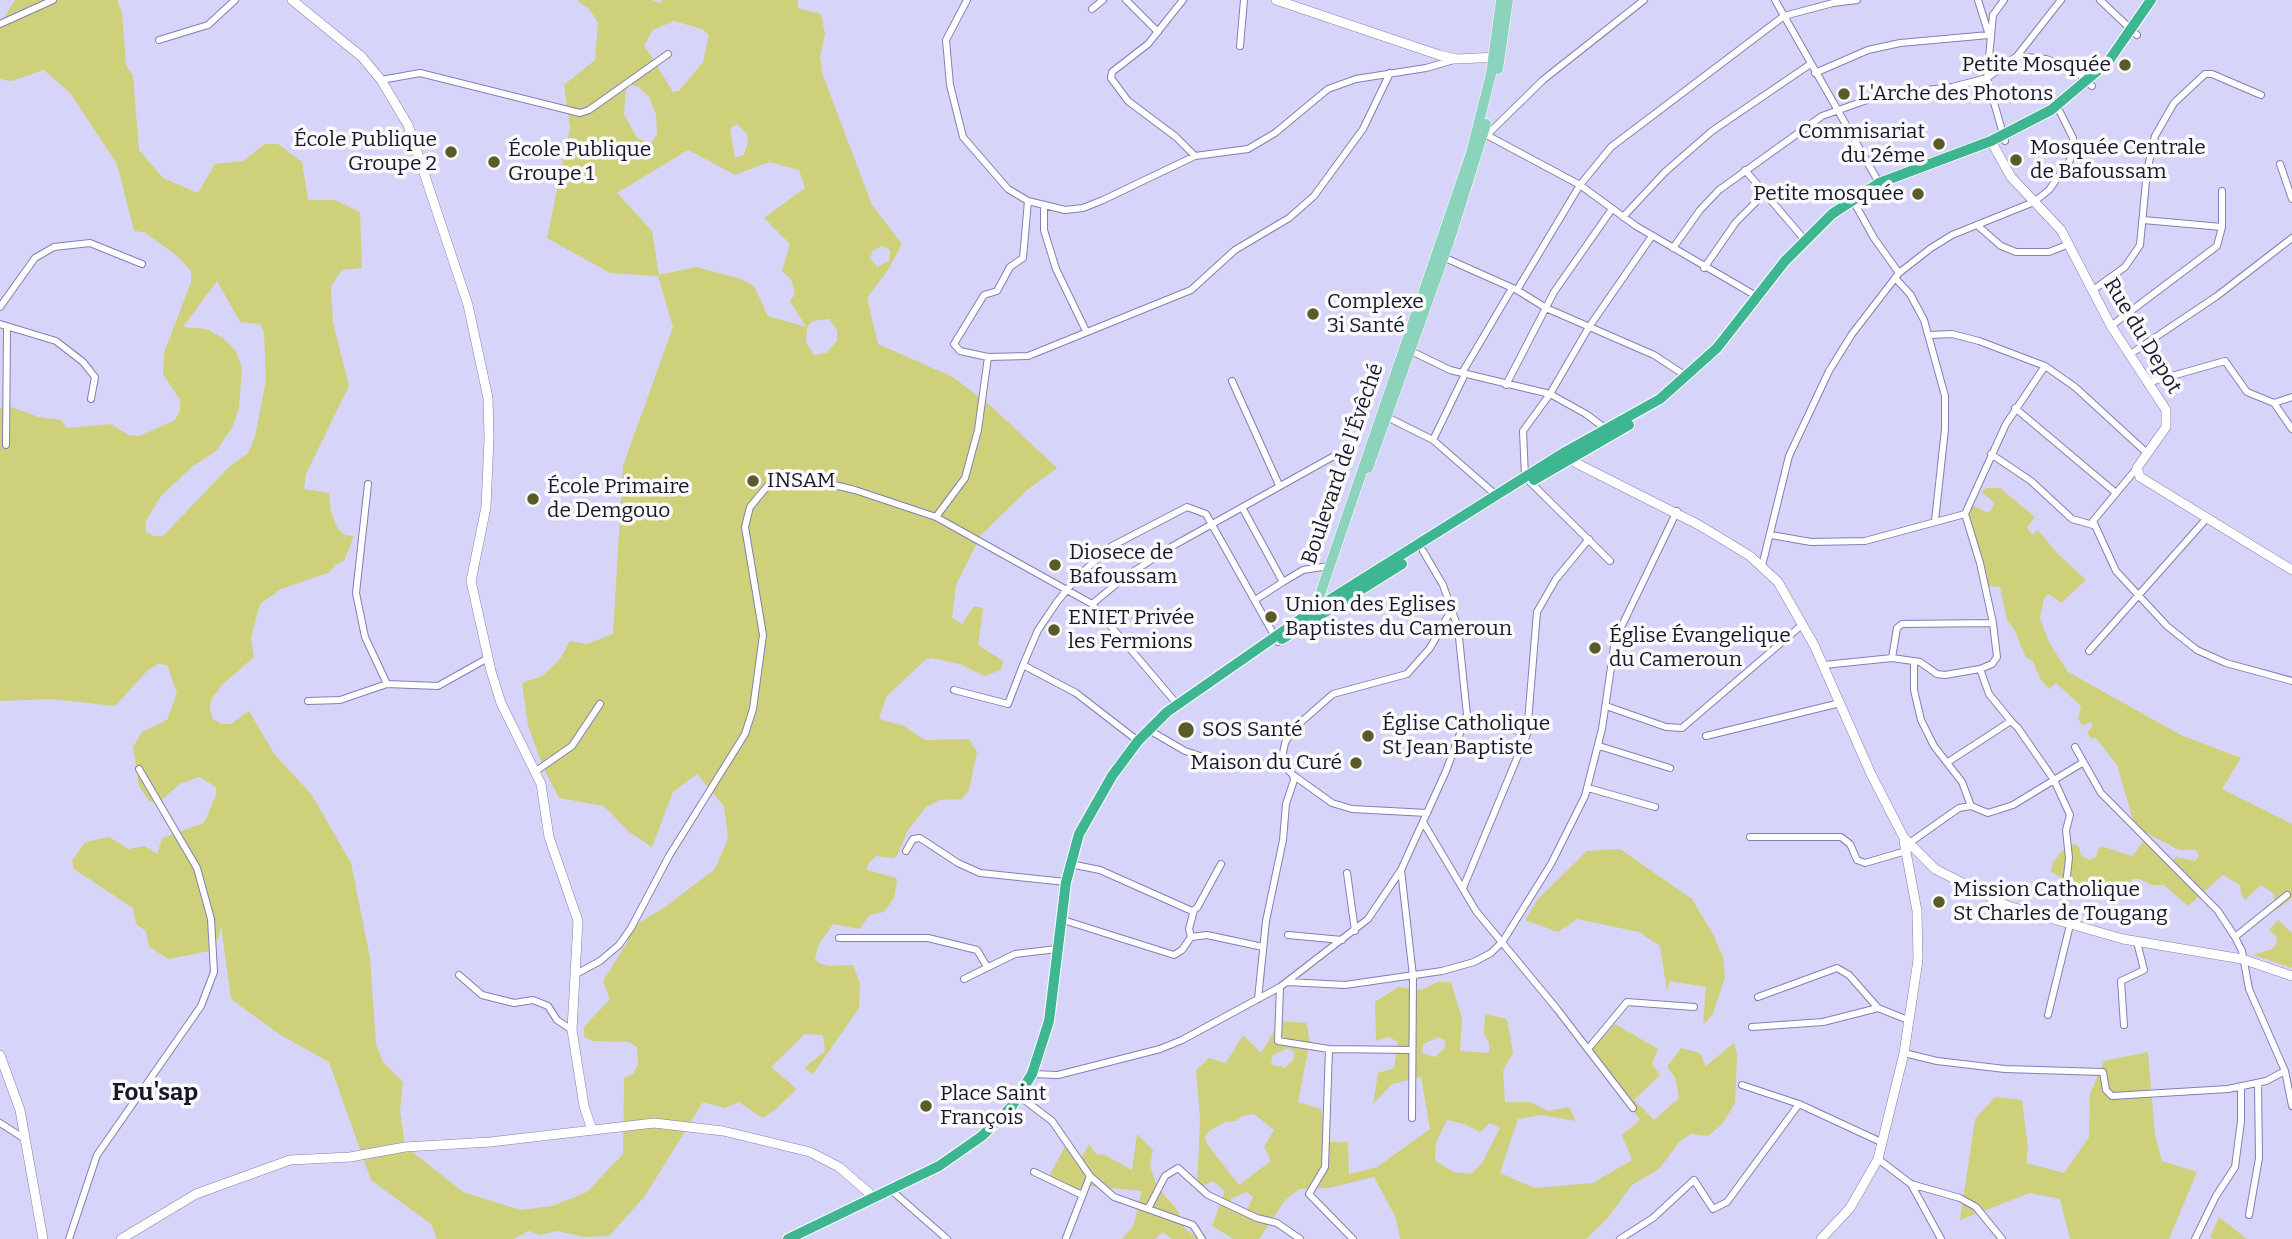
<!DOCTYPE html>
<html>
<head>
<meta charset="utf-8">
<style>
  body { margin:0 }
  canvas { display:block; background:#d7d4f9 }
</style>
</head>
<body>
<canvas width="2292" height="1239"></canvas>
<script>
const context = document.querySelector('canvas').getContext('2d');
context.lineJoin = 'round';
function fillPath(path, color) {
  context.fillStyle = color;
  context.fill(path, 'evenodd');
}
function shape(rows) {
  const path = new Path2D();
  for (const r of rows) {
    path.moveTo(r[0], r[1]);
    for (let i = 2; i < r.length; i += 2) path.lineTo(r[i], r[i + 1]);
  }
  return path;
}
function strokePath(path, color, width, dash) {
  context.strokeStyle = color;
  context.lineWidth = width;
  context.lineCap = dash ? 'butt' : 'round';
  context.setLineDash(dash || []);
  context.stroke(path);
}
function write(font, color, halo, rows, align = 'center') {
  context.font = font + ' Bitter,serif';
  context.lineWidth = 7;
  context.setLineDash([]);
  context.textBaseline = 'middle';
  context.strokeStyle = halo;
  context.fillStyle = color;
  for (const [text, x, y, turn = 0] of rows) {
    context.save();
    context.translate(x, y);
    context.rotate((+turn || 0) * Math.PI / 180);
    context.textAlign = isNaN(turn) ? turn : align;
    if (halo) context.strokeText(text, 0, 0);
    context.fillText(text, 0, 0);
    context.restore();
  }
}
const green = shape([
  [15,0,117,0,122,13,126,65,133,76,139,150,163,178,198,193,215,164,243,161,265,144,278,144,302,162,308,200,335,200,360,212,362,268,342,270,331,286,333,323,349,386,306,474,304,489,329,493,331,512,338,529,345,535,354,536,344,561,335,565,330,572,281,589,260,604,251,638,254,657,222,685,211,700,210,710,213,719,221,724,231,724,249,711,275,755,312,795,351,863,370,958,376,1045,383,1062,403,1082,400,1111,405,1146,463,1192,520,1210,552,1206,587,1192,623,1154,624,1078,633,1074,638,1065,637,1047,629,1042,593,1041,584,1037,584,1027,610,999,603,981,628,941,626,931,665,907,715,869,728,838,724,806,697,774,673,792,652,847,629,832,604,806,559,798,543,767,528,726,522,683,542,676,560,659,570,641,587,644,613,634,623,466,673,327,658,276,610,273,547,238,570,128,564,85,595,60,598,23,590,10,577,0,652,0,660,3,662,0,798,0,798,8,821,14,825,34,820,57,822,73,872,205,902,244,888,270,867,298,878,344,953,377,992,407,1057,468,1027,490,981,535,956,585,952,618,962,624,974,606,983,608,978,645,1003,661,1001,670,984,676,960,664,932,658,925,660,886,697,879,719,904,726,925,740,969,739,977,752,969,790,962,799,941,800,926,807,908,830,897,856,893,858,876,856,868,864,867,870,896,878,897,882,894,898,884,912,869,915,860,929,833,924,819,944,815,959,819,963,828,966,853,965,860,983,859,1008,813,1074,804,1068,825,1051,823,1035,805,1034,771,1067,797,1089,774,1111,762,1118,739,1102,725,1108,703,1102,645,1196,609,1236,585,1237,557,1231,540,1235,529,1231,513,1239,437,1239,431,1224,371,1180,329,1062,279,1034,231,999,221,926,219,936,209,951,169,959,149,947,146,931,136,924,133,908,74,869,72,861,85,842,109,837,129,849,145,846,157,854,162,838,204,823,216,795,216,787,199,777,180,784,158,803,149,801,139,786,133,747,142,732,167,720,177,693,167,665,158,664,149,669,115,706,51,699,0,701,0,408,11,407,39,417,61,420,67,428,111,424,128,435,140,436,175,420,180,411,180,400,163,374,164,353,191,282,191,271,176,255,144,232,134,231,117,164,70,93,44,70,11,81,0,79,0,24],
  [674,21,702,29,709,35,703,62,679,91,673,92,644,45,653,30],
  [630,84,639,87,649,97,656,114,657,134,651,143,637,138,624,114,626,90],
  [737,124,747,134,748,142,744,155,735,158,730,129],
  [688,150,735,175,769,162,799,170,805,188,764,218,790,244,782,271,791,279,795,294,790,301,806,327,768,316,754,286,741,279,696,267,659,275,652,231,617,193],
  [883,246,890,250,890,260,877,267,870,258,873,250],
  [217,281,240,322,260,324,264,332,266,380,255,437,248,453,229,467,163,536,154,536,146,532,145,522,161,496,192,467,216,451,233,426,239,408,242,368,236,351,223,338,206,329,183,327],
  [829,319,837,330,837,340,827,353,814,355,806,342,807,328,812,321],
  [1987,488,2000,488,2035,517,2027,527,2032,535,2038,530,2057,553,2086,580,2061,603,2049,594,2044,598,2040,619,2049,642,2068,672,2181,735,2241,758,2222,789,2292,824,2292,898,2275,911,2274,894,2261,885,2245,900,2241,894,2240,885,2223,875,2188,906,2164,885,2152,885,2140,879,2132,879,2117,899,2110,891,2071,883,2051,872,2053,862,2064,849,2074,844,2079,847,2081,856,2090,860,2095,858,2100,846,2133,856,2144,840,2170,864,2176,857,2195,861,2199,856,2196,850,2179,850,2135,827,2117,765,2095,737,2091,739,2087,732,2093,726,2091,722,2083,726,2078,719,2081,706,2056,683,2049,689,2041,680,2032,660,2026,658,2014,629,2007,620,2000,587,1986,586,1964,522,1972,505,1989,513,1995,503,1981,492],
  [1620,849,1692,899,1713,934,1723,957,1725,977,1713,1014,1703,1025,1706,987,1670,981,1667,991,1660,946,1639,932,1577,919,1558,932,1525,920,1538,899,1587,851],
  [2278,920,2292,933,2292,968,2253,955,2272,949,2277,943,2276,936,2269,930],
  [1438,982,1451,982,1462,1019,1460,1051,1489,1053,1489,1043,1484,1034,1485,1014,1507,1019,1513,1052,1503,1071,1505,1102,1530,1102,1548,1111,1569,1107,1576,1121,1541,1115,1518,1119,1500,1173,1535,1188,1593,1183,1632,1160,1622,1135,1640,1120,1588,1053,1615,1024,1658,1049,1652,1064,1660,1075,1634,1100,1654,1120,1679,1098,1675,1077,1667,1067,1681,1048,1700,1053,1706,1066,1734,1043,1737,1055,1735,1103,1723,1123,1708,1136,1691,1134,1680,1141,1659,1169,1632,1185,1607,1219,1586,1239,1400,1239,1396,1218,1374,1177,1329,1188,1299,1189,1285,1200,1259,1239,1234,1239,1212,1226,1225,1191,1213,1181,1197,1189,1200,1119,1196,1070,1209,1058,1226,1063,1243,1035,1261,1053,1280,1021,1306,1023,1310,1041,1298,1102,1321,1109,1326,1142,1348,1142,1349,1174,1377,1167,1430,1129,1421,1077,1392,1084,1373,1104,1378,1073,1394,1068,1398,1042,1389,1037,1376,1041,1375,1002,1398,987,1421,990],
  [1439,1037,1446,1042,1444,1049,1435,1057,1422,1053,1423,1044],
  [1288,1048,1295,1052,1293,1060,1285,1068,1271,1064,1273,1055],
  [1254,1114,1274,1130,1264,1147,1271,1161,1239,1185,1207,1144,1205,1137,1209,1131,1225,1122,1236,1121,1242,1116],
  [1447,1120,1464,1124,1480,1132,1490,1123,1500,1128,1482,1163,1471,1174,1453,1172,1435,1160,1436,1142],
  [1246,1192,1253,1197,1245,1214,1229,1208,1231,1199],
  [2148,1052,2155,1135,2162,1161,2197,1172,2169,1239,2070,1239,2060,1199,2030,1193,1960,1220,1975,1119,1995,1097,2022,1100,2028,1148,2026,1163,2064,1173,2089,1137,2090,1094,2104,1061],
  [1137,1134,1153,1150,1150,1166,1157,1186,1178,1211,1185,1229,1200,1239,1172,1239,1163,1232,1155,1239,1122,1239,1133,1227,1142,1191,1089,1186,1076,1190,1049,1176,1068,1141,1082,1157,1089,1144,1096,1154,1105,1155,1132,1170],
  [2219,1217,2247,1239,2213,1239,2210,1237]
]);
const street = shape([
  [967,0,946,40,950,85,963,137,1008,189,1028,201,1065,210,1083,208,1103,200,1195,156,1248,149,1275,133,1328,89,1356,79,1426,68,1454,60],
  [1126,0,1158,32],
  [1183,0,1148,44,1112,72,1111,78,1128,101,1176,137,1195,156],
  [1775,0,1882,188],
  [2004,0,1993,15,1987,78,2005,141],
  [2100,0,2137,35],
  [1092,9,1103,0],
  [0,24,53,0],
  [159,40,208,25,235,0],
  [1240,46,1244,0],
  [2017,56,2046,59,2075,70,2092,86],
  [1815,73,1868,50,1900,43,1989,35,1978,0],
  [381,80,420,73,580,113,589,110,668,54],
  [1481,132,1580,185,1636,226,1758,297],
  [1488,134,1543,80,1644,0],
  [2280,164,2292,199],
  [1745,170,1804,239],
  [1028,201,1023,258,1010,267,997,291,984,295,954,344,960,351,988,357,1028,356,1191,290,1235,250,1289,218,1314,196,1363,129,1390,73],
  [1855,204,1874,238,1899,273],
  [1044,206,1044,230,1056,269,1086,331],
  [1623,217,1665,172,1712,131,1809,65],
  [2143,220,2222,227],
  [1977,225,2001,246,2016,252,2049,252,2069,244],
  [1673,248,1700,210,1719,190,1822,116,1878,96,1952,87,1987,78,2017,56,2061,0],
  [1443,257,1517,290,1546,308,1654,355,1686,376],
  [1704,268,1736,222,1763,195],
  [1895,278,1910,294,1924,320,1945,396,1945,429,1935,521],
  [1517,290,1580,185,1611,147,1784,16,1833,3,1857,0],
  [2093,290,2125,267,2140,245,2147,171,2155,136,2174,103,2205,74,2212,74,2261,95],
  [0,307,35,258,54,247,90,243,142,264],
  [0,324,56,341,83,362,95,377,91,399],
  [2111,326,2217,246,2222,227,2222,191],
  [1930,335,1952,334,1979,341,2045,366,2075,387,2148,454],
  [1411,351,1450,370,1550,394,1586,414,1606,429],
  [2129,355,2217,296,2292,238],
  [1462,373,1511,290],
  [1232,381,1279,485],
  [2147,383,2225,361,2247,392,2274,403,2292,397],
  [1506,385,1554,292,1612,209],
  [2274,403,2292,429],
  [2015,408,2116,493],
  [1387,417,1433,440,1496,495],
  [1433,440,1465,374],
  [6,445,7,328],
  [1991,454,2031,481,2072,519,2093,525],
  [2137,468,2093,521,2116,571,2167,626,2197,650,2226,663,2292,681],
  [368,484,356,593,365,637,387,684],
  [1243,509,1283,582,1255,600],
  [936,517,965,478,978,430,988,357],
  [1771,535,1811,542,1865,541,1965,514,2006,424,2045,366],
  [1610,561,1525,477,1523,431,1550,394,1589,327,1652,236],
  [1762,566,1789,456,1829,371,1852,334,1899,273,1931,248,1952,235,2034,202,2049,190,2070,160,2073,147,2073,138,2060,112],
  [1283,582,1303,570,1329,566],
  [1092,604,1125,577,1171,547,1334,456],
  [2089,651,2207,518],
  [1892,658,1920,662,1937,674,1945,675,1980,669,1992,664,1997,657,1993,623],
  [1914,661,1914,690,1921,720,1934,746,1962,782,1971,806],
  [1824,665,1892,658,1897,628,1902,624,1993,623,1980,563,1965,514],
  [1980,669,1989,694,2011,721],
  [954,690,1008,704,1023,665],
  [308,701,340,700,387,684,438,686,488,658],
  [1606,706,1666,727,1682,728,1803,624],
  [1467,715,1527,734,1537,612,1556,579,1589,539],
  [1149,730,1185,751,1227,765,1281,763],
  [1706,736,1840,703],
  [1138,741,1076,693,1023,665,1038,630,1057,602,1078,576,1112,546,1187,507,1206,514,1278,642],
  [1599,746,1670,768],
  [1948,762,2011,721,2018,728,2054,780,2070,815,2066,830,2069,858,2062,921],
  [536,771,572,746,600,704],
  [1293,775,1332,803,1352,809,1427,813],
  [1588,788,1655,807],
  [1423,822,1476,911,1557,1009,1633,1108],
  [1750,837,1841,837,1850,844,1857,860,1865,863,1906,851],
  [1908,844,1959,808,1971,806,1988,813,2013,805,2082,763],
  [906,851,913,839,920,838,958,863,980,873,1066,882],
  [1070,864,1100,870,1192,911,1197,908,1221,864],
  [1401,870,1413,976,1412,1118],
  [1347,873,1355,931],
  [1463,888,1527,734],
  [1060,919,1174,955,1182,950,1191,937,1207,935,1263,947],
  [1288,935,1342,940],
  [1191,937,1189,929,1194,910],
  [2235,937,2287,895],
  [839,938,928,938,977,950,986,965],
  [576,974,600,961,619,945,631,928,669,856,745,734,753,709,763,635,745,527,750,507,775,477,784,473,855,490,936,517,1092,604,1177,704],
  [459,975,482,995,514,1003,533,1000,548,1006,557,1020,572,1030],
  [964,979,1015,954,1057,949],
  [1287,982,1345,985,1442,971,1474,962,1491,953,1503,941,1551,864,1585,796,1602,729,1615,640,1677,511],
  [1280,987,1278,1041,1329,1049],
  [1758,997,1837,968,1849,975,1878,1008,1908,1020],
  [1258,999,1266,921,1283,840,1286,804,1294,780,1293,775,1281,763,1285,743,1293,729,1333,694,1407,674,1430,648,1453,607],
  [2048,1015,2070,925],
  [2124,1025,2121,981,2144,970,2137,942],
  [1752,1027,1823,1022,1878,1008],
  [1588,1049,1627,1002,1694,1007],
  [1904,1053,1937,1061,2005,1069,2103,1072,2106,1090,2112,1096,2228,1089,2266,1081,2285,1071,2249,989,2242,951,2235,937,2218,911,2101,793,2075,747],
  [2285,1071,2292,1106],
  [1032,1074,1058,1075,1160,1049,1182,1040,1280,987,1368,919,1401,870,1446,771,1467,715,1458,628,1443,585,1423,551],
  [1742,1085,1799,1104],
  [1019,1096,1052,1121,1090,1176,1066,1238],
  [0,1123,25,1139],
  [1878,1159,1911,1184,1960,1198,1976,1207,2002,1239],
  [1034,1172,1082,1195],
  [1090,1176,1114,1197,1193,1225,1202,1239],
  [1911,1184,1941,1239],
  [891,1190,947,1239],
  [1148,1209,1165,1176,1178,1168,1208,1195,1257,1218,1277,1223,1300,1239],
  [2249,1215,2259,1158,2258,1083],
  [69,1239,97,1155,201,1006,214,972,211,919,197,868,139,769],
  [1353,1239,1309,1194,1325,1167,1329,1049,1411,1050],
  [1620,1239,1653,1218,1694,1180,1713,1209,1727,1202,1799,1104,1881,1142],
  [2195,1239,2216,1196,2235,1167,2241,1121,2241,1087]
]);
const secondary = shape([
  [292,0,362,57,381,80,408,125,468,305,488,398,489,439,486,507,471,581,491,671,501,703,541,784,549,837,578,921,572,1030,584,1106,592,1130],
  [1276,0,1439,55,1456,59,1499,57],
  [1991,141,2011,177,2061,230,2111,326,2166,410,2166,427,2137,468,2140,477,2292,570],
  [1567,455,1578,464,1699,525,1750,556,1778,582,1814,645,1871,774,1904,838,1935,869,2008,906,2123,939,2242,959,2292,976],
  [0,1055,20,1110,43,1239],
  [121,1239,196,1194,290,1160,350,1157,405,1147,490,1142,654,1123,723,1131,810,1152,839,1167,875,1198],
  [1821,1239,1850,1208,1878,1159,1904,1053,1918,960,1917,911,1904,841]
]);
const primary = shape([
  [1498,69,1508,0],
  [1368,468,1449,242,1486,124],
  [1314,612,1471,153,1491,74,1501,0]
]);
const highway = shape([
  [1534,480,1629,425],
  [1282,639,1402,564],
  [788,1239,939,1166,982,1136,1012,1106,1032,1074,1049,1021,1066,882,1079,834,1112,776,1138,741,1167,712,1315,609,1565,452,1660,399,1717,348,1785,261,1832,214,1879,183,1991,141,2051,110,2108,62,2151,0]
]);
const markers = [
  [2125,65,7,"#5a5b28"],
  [1844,94,7,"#5a5b28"],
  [1939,144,7,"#5a5b28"],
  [451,152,7,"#5a5b28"],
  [2016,160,7,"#5a5b28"],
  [494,162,7,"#5a5b28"],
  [1918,194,7,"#5a5b28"],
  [1313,314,7,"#5a5b28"],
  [753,481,7,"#5a5b28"],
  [533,499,7,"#5a5b28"],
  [1055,565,7,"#5a5b28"],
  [1271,617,7,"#5a5b28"],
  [1054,630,7,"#5a5b28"],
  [1595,648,7,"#5a5b28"],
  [1186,730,9,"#5a5b28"],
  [1368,736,7,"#5a5b28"],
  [1356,763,7,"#5a5b28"],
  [1939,902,7,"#5a5b28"],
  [926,1106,7,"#5a5b28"]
];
const poiNames = [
  ["Petite Mosquée",2111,65,"right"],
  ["L'Arche des Photons",1858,94],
  ["Commisariat",1925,132,"right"],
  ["du 2éme",1925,156,"right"],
  ["École Publique",437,140,"right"],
  ["Groupe 2",437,164,"right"],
  ["Mosquée Centrale",2030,148],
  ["de Bafoussam",2030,172],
  ["École Publique",508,150],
  ["Groupe 1",508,174],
  ["Petite mosquée",1904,194,"right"],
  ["Complexe",1327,302],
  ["3i Santé",1327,326],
  ["INSAM",767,481],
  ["École Primaire",547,487],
  ["de Demgouo",547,511],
  ["Diosece de",1069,553],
  ["Bafoussam",1069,577],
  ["Union des Eglises",1285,605],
  ["Baptistes du Cameroun",1285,629],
  ["ENIET Privée",1068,618],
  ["les Fermions",1068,642],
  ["Église Évangelique",1609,636],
  ["du Cameroun",1609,660],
  ["Église Catholique",1382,724],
  ["St Jean Baptiste",1382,748],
  ["SOS Santé",1202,730],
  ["Maison du Curé",1342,763,"right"],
  ["Mission Catholique",1953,890],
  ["St Charles de Tougang",1953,914],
  ["Place Saint",940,1094],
  ["François",940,1118]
];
const streetNames = [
  ["Rue du Depot",2142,336,59],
  ["Boulevard de l'Évêché",1343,464,-71]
];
const quarterNames = [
  ["Fou'sap",155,1093]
];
fillPath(green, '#ced07a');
strokePath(street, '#857eb6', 8);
strokePath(secondary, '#857eb6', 10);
strokePath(primary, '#fff', 11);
strokePath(highway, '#fff', 12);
strokePath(street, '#fff', 6);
strokePath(secondary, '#fff', 9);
strokePath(primary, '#8cd3be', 10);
strokePath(highway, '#3fb692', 10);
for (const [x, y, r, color] of markers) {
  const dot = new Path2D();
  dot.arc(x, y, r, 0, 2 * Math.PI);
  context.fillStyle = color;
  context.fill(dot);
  strokePath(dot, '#fafafa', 2.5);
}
write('21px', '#1a172c', '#fafafa', poiNames, 'left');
write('21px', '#1a172c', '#fafafa', streetNames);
write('bold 24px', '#1a172c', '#fafafa', quarterNames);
</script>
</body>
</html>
